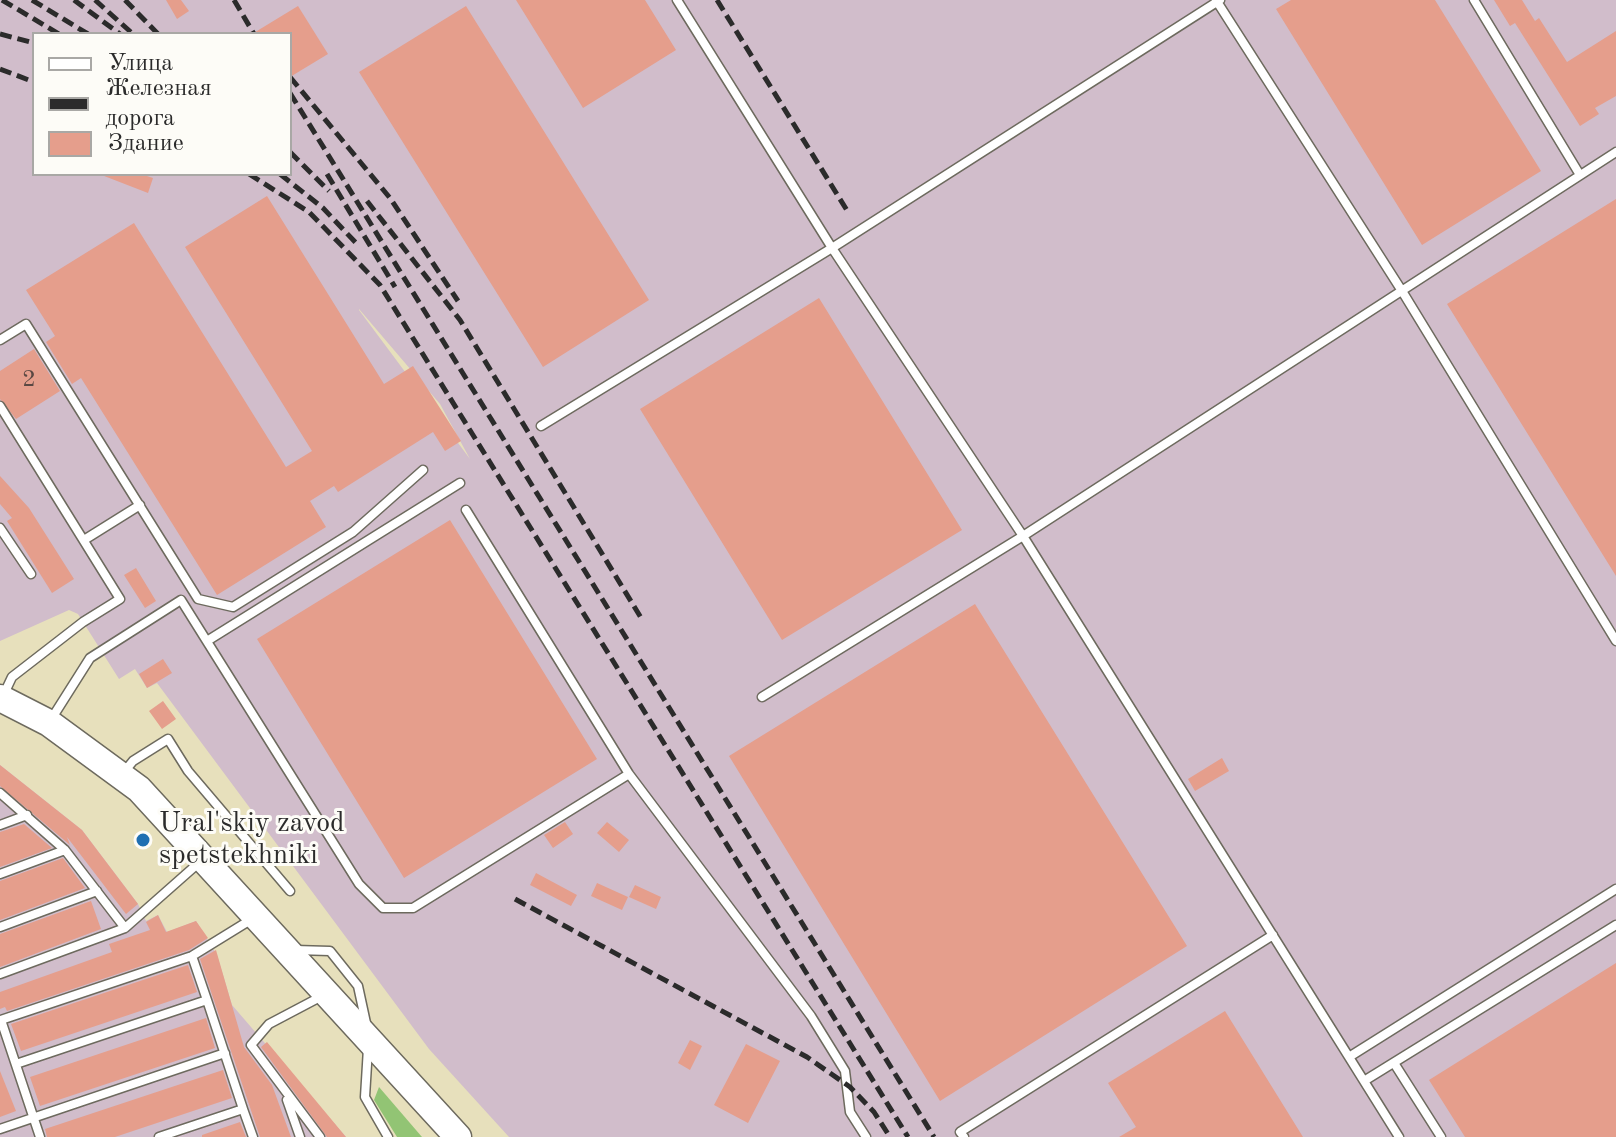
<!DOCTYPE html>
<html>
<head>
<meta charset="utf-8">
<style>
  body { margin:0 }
  #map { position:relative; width:1616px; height:1137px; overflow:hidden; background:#e7e0bc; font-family:"Old Standard TT",serif }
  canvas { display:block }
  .legend { position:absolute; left:32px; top:32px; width:260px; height:144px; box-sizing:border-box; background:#fdfcf7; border:2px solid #a9a8a5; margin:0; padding:10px 14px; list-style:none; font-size:24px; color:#2b2b2b }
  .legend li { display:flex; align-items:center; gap:16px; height:40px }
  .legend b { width:40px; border:2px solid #a9a8a5 }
</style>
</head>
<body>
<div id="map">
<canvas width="1616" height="1137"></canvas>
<ul class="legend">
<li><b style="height:10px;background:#fff"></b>Улица</li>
<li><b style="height:10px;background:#2b2b2b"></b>Железная дорога</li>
<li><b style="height:22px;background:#e59e8c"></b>Здание</li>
</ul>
</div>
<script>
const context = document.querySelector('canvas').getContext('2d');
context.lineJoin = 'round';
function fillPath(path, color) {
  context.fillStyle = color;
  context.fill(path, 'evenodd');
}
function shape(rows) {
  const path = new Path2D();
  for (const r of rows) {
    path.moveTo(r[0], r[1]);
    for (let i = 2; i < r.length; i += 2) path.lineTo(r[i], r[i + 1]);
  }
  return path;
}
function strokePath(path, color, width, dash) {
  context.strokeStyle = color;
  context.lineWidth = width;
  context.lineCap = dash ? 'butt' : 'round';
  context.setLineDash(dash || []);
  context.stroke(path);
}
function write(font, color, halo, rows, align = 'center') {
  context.font = font + ' "Old Standard TT",serif';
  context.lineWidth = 6;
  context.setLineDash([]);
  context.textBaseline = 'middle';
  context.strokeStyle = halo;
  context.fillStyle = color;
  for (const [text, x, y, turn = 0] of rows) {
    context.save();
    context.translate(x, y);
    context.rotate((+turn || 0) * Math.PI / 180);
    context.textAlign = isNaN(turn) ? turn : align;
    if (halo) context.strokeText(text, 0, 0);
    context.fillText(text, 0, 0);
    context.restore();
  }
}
const industrial = shape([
  [0,0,1616,0,1616,1137,509,1137,429,1049,157,683,147,688,135,669,119,679,78,614,69,610,0,641],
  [34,34,290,34,290,174,34,174],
  [359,309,440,404,470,459,359,310],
  [0,765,82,830,138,904,146,921,158,915,167,932,196,921,217,955,232,1005,346,1137,0,1137]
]);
const green = shape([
  [379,1087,422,1137,397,1137,374,1100]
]);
const building = shape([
  [166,0,181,0,189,11,177,19],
  [516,0,645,0,676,50,583,108],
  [1291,0,1435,0,1541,171,1422,245,1276,9],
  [1494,0,1522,0,1535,21,1539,18,1567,62,1616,31,1616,96,1595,108,1599,114,1580,126,1515,23,1510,26],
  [298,6,328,54,290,77,290,34,252,34],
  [466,6,649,300,543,367,359,72],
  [99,174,141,174,153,178,148,193],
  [267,196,384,384,413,366,461,441,445,451,433,432,338,492,334,486,310,501,326,527,217,595,81,378,72,384,46,342,55,336,26,290,134,223,286,467,312,451,185,247],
  [1616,199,1616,576,1447,304],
  [819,298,962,530,782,640,640,409],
  [34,349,60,391,16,419,0,399,0,371],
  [0,476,29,508,74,579,52,593,7,521,12,518,0,504],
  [450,520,597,759,404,878,257,639],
  [136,568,156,601,145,608,124,575],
  [975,604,1187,946,940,1101,729,756],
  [163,659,172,673,147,688,139,674],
  [163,701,176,719,162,729,149,711],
  [1222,758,1229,771,1195,791,1188,779],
  [0,765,82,830,138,904,126,914,67,837,70,845,0,786],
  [565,822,573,834,553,848,544,835],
  [607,822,629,840,619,852,597,833],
  [24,824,52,848,0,867,0,832],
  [63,858,85,888,0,920,0,881],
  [536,873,577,895,571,906,530,885],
  [597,883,628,897,622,910,591,896],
  [635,885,661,897,656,909,629,897],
  [91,901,101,929,0,967,0,934],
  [158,915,166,932,196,921,208,938,189,950,7,1011,5,1007,0,1009,0,992,112,952,109,944,150,930,146,922],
  [216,950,244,1047,272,1085,291,1137,260,1137,200,959],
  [1616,963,1616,1137,1465,1137,1429,1080],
  [188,965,197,992,21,1051,11,1024],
  [1225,1011,1303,1137,1119,1137,1136,1127,1108,1083],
  [206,1018,215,1048,40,1106,30,1077],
  [690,1040,702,1046,690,1070,678,1063],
  [267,1042,346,1137,327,1137,261,1047],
  [746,1044,780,1061,748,1123,714,1105],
  [223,1070,232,1098,115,1137,47,1137,45,1129],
  [0,1071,16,1111,0,1117],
  [240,1122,246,1137,202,1137,202,1135]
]);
const service = shape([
  [677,0,832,248,1023,536,1399,1137],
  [1216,0,1402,291,1616,641],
  [1474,0,1580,175],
  [0,340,26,324,198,599,233,607,353,532,423,470],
  [0,406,120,599,83,622,12,677,4,694],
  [541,426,832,248,1220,0],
  [466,510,629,774,811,1016,845,1071,850,1112,866,1137],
  [0,528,31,574],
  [84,540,140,505],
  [207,641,460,483],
  [762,697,1023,536,1616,152],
  [52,718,90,658,181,600,359,884,383,908,413,908,629,774],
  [124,772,133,761,168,739,188,771,290,891],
  [0,793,65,850,125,928],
  [0,825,27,815],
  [0,874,65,850],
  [0,927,97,891],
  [295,950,330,951,358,986,366,1023],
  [192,956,207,1000],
  [0,974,125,928,202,860],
  [368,1048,365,1097,388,1137],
  [1349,1057,1616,889],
  [1394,1063,1441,1137],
  [16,1064,207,1000,243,1109,159,1137],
  [1364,1081,1616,925],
  [287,1100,300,1137],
  [243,1109,253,1137],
  [0,1129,225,1053],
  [40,1137,1,1020,192,956,252,919],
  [320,1137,251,1045,269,1024,324,995],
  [964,1137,960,1132,1273,935]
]);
const primary = shape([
  [0,698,49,723,139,789,458,1137]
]);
const rail = shape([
  [2,0,59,34],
  [32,0,88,34],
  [74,0,120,34],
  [95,0,133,34],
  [125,0,158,34],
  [234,0,254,34],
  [717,0,848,212],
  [0,34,34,43],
  [0,69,34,82],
  [290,77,390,198,458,301],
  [290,93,934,1137],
  [290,152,329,191],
  [249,174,309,212,380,285,908,1137],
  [280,174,323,208,356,243],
  [327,174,395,287],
  [367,201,460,320,643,621],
  [515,899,807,1057,850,1087,874,1112,890,1137]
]);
const markers = [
  [143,840,8,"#1f6fb2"]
];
const numberNames = [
  ["2",29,380]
];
const poiNames = [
  ["Ural'skiy zavod",159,824],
  ["spetstekhniki",159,856]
];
fillPath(industrial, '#d1bdcb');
fillPath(green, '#92c474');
fillPath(building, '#e59e8c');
strokePath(service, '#6d6a5e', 11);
strokePath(primary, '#6d6a5e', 29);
strokePath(service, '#fff', 8);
strokePath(primary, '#fff', 26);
strokePath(rail, '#2b2b2b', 5, [12, 6]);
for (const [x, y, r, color] of markers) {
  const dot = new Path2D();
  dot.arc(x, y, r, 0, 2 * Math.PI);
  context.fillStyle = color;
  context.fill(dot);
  strokePath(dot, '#fdfcf7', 3);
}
write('24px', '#5a4843', null, numberNames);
write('28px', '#2b2b2b', '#fdfcf7', poiNames, 'left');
</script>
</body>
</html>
